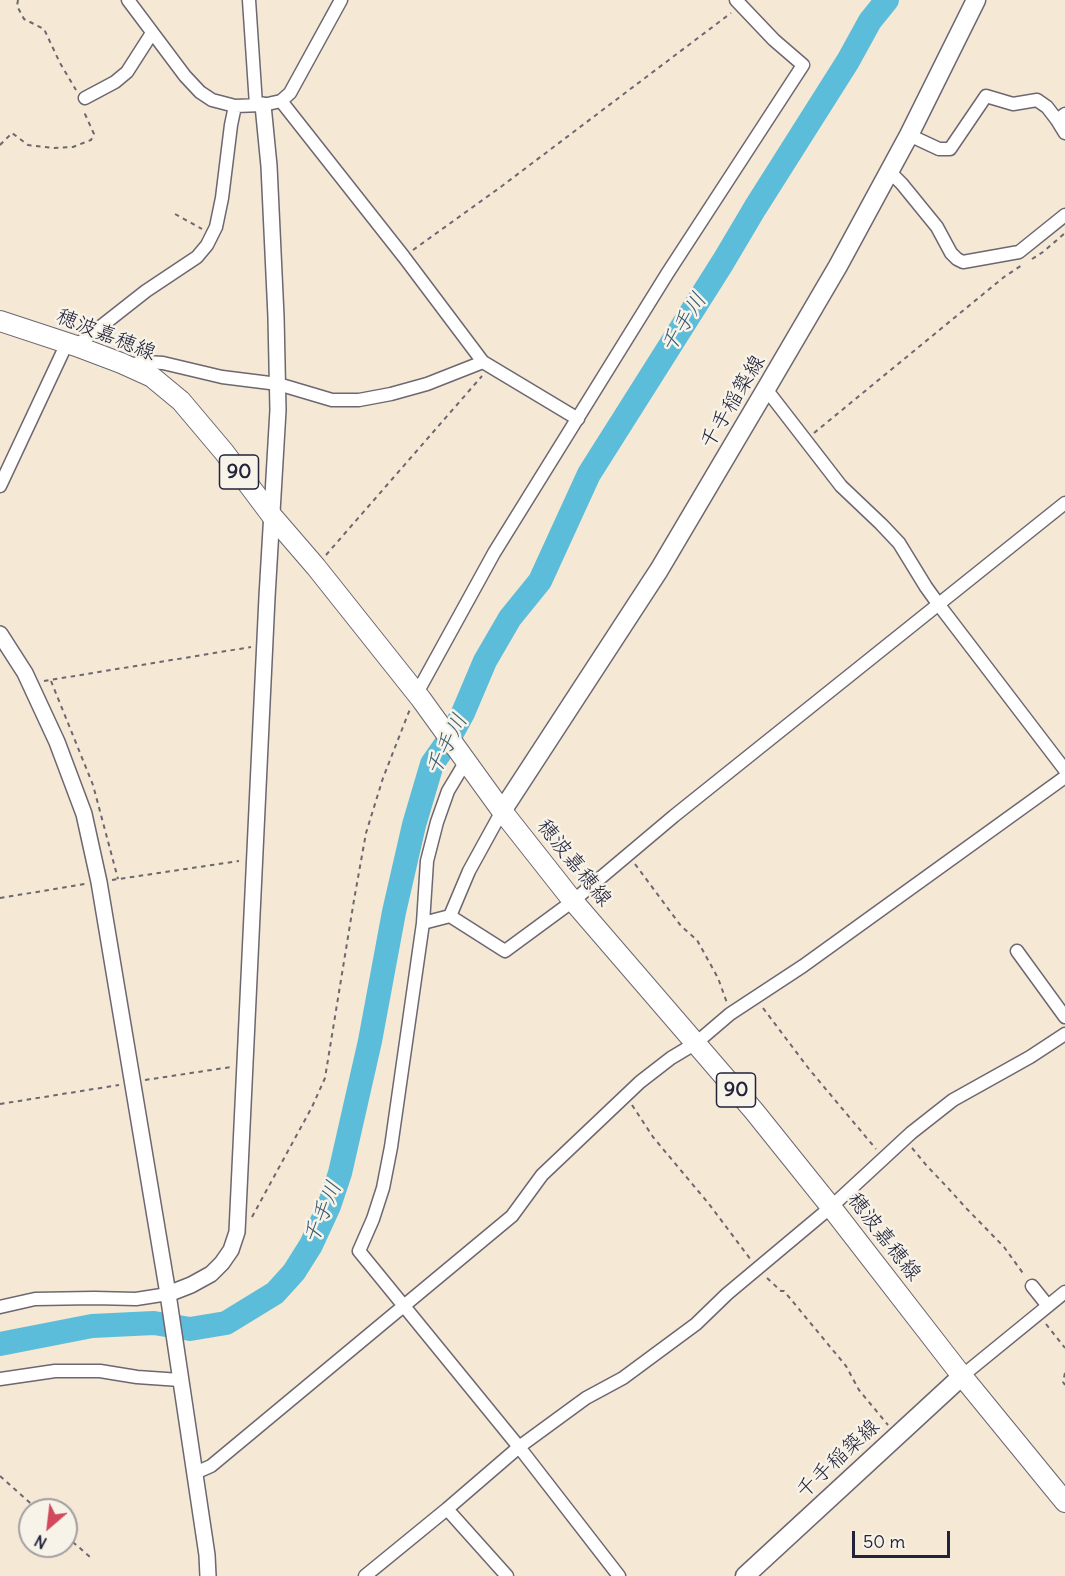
<!DOCTYPE html>
<html>
<head>
<meta charset="utf-8">
<style>
  body { margin:0 }
  #map { position:relative; width:1065px; height:1576px; overflow:hidden; background:#f5e8d4; font-family:Delius,sans-serif }
  canvas { display:block }
  .north { position:absolute; left:18px; top:1498px; width:60px; height:60px; box-sizing:border-box; background:#f7f3e8; border:2px solid #a29fa3; border-radius:50%; rotate:208deg; font-size:16px; font-weight:700; line-height:24px; text-align:center; color:#22223b }
  .north::after { content:''; display:block; margin:auto; width:21px; height:27px; background:#d1495b; clip-path:polygon(50% 0,100% 100%,50% 72%,0 100%) }
  .scale { position:absolute; left:852px; top:1531px; width:98px; height:27px; box-sizing:border-box; border:3px solid #22223b; border-top:0; padding-left:8px; font-size:18px; line-height:21px; white-space:nowrap; color:#22223b; -webkit-text-stroke:4px #f7f3e8; paint-order:stroke }
</style>
</head>
<body>
<div id="map">
<canvas width="1065" height="1576"></canvas>
<div class="north">N</div>
<div class="scale">50 m</div>
</div>
<script>
const context = document.querySelector('canvas').getContext('2d');
context.lineJoin = 'round';
function shape(rows) {
  const path = new Path2D();
  for (const r of rows) {
    path.moveTo(r[0], r[1]);
    for (let i = 2; i < r.length; i += 2) path.lineTo(r[i], r[i + 1]);
  }
  return path;
}
function strokePath(path, color, width, dash) {
  context.strokeStyle = color;
  context.lineWidth = width;
  context.lineCap = dash ? 'butt' : 'round';
  context.setLineDash(dash || []);
  context.stroke(path);
}
function write(font, color, halo, rows, align = 'center') {
  context.font = font + ' Delius,"Klee One",sans-serif';
  context.lineWidth = 5;
  context.setLineDash([]);
  context.textBaseline = 'middle';
  context.strokeStyle = halo;
  context.fillStyle = color;
  for (const [text, x, y, turn = 0] of rows) {
    context.save();
    context.translate(x, y);
    context.rotate((+turn || 0) * Math.PI / 180);
    context.textAlign = isNaN(turn) ? turn : align;
    if (halo) context.strokeText(text, 0, 0);
    context.fillText(text, 0, 0);
    context.restore();
  }
}
const river = shape([
  [0,1344,92,1326,154,1323,190,1329,226,1323,275,1293,294,1272,311,1245,329,1206,340,1173,370,1041,394,912,414,825,432,764,446,744,463,713,485,661,510,618,540,581,589,474,723,262,755,208,848,61,870,21,887,0]
]);
const path = shape([
  [18,0,17,6,24,19,44,29,60,63,76,90],
  [0,145,12,133,28,145,54,148,73,147,91,140,94,134,85,114,85,109],
  [175,214,202,229],
  [413,250,502,186,731,13],
  [1032,259,1043,252,1065,233],
  [814,433,1004,277,1022,265],
  [326,555,482,376],
  [44,681,251,647],
  [51,681,93,785,118,879],
  [635,864,681,926,697,940,718,978,727,1003],
  [112,880,239,861],
  [0,898,85,884],
  [763,1008,809,1069,876,1149],
  [145,1080,231,1067],
  [0,1104,119,1085],
  [632,1105,653,1137,709,1204,751,1260],
  [912,1148,927,1166,947,1187,966,1208,1004,1247,1025,1276],
  [252,1217,312,1107,325,1078,354,900,366,833,383,778,410,709],
  [767,1278,781,1291,784,1291,846,1366,859,1390,888,1425],
  [1046,1324,1065,1348],
  [1065,1373,1063,1382,1065,1385],
  [0,1476,38,1510],
  [66,1536,90,1557]
]);
const minor = shape([
  [128,0,185,76,200,92,212,100,235,106,263,105,281,101,290,93,341,0],
  [249,0,256,105],
  [85,98,115,82,127,72,152,33],
  [281,101,404,257,483,362,578,419],
  [1057,120,1065,133],
  [909,135,939,149,950,149,986,96,1013,104,1037,100,1047,107,1057,120,1065,114],
  [890,172,902,184,937,227,951,253,957,259,963,262,1019,252,1065,215],
  [76,346,146,291,197,257,207,245,216,227,222,198,231,125,235,106],
  [129,365,145,362,163,363,222,377,278,384,332,400,359,400,391,394,427,384,483,362],
  [766,389,841,486,881,524,899,543,926,587,939,605,1065,770],
  [0,486,67,343],
  [417,693,494,553,667,274,803,65,774,40,736,0],
  [502,811,469,871,450,916,423,923,391,1147,383,1188,373,1219,359,1251,519,1447,619,1576],
  [450,916,505,951,573,901,674,816,1065,503],
  [423,923,427,861,437,822,448,791,466,761],
  [1017,951,1065,1017],
  [1032,1286,1048,1306],
  [0,1307,35,1299,94,1298,136,1299,168,1294],
  [962,1376,1065,1292],
  [0,1379,55,1371,100,1371,137,1377,180,1380],
  [195,1473,211,1466,512,1216,542,1175,640,1082,671,1058,696,1043,730,1014,803,966,1065,777],
  [447,1509,507,1576],
  [365,1576,447,1509,519,1447,586,1398,623,1378,696,1324,727,1294,831,1207,911,1133,953,1100,1030,1057,1065,1034]
]);
const tertiary = shape([
  [0,634,25,673,57,742,84,814,99,882,168,1294,207,1555,208,1576],
  [168,1294,191,1285,211,1274,222,1263,231,1250,237,1232,267,597,278,410,276,317,269,166,263,105]
]);
const secondary = shape([
  [502,811,659,570,766,389,838,266,909,135,976,0],
  [745,1576,962,1376]
]);
const primary = shape([
  [0,321,76,346,121,363,152,377,181,401,224,452,272,516,316,567,421,699,502,811,573,901,754,1111,831,1207,962,1376,1065,1502]
]);
const shields = [
  [239,472,39],
  [736,1090,39]
];
const shieldNames = [
  ["90",239,472],
  ["90",736,1090]
];
const streetNames = [
  ["穂波嘉穂線",106,335,22],
  ["千手稲築線",733,402,-59],
  ["穂波嘉穂線",574,863,51],
  ["穂波嘉穂線",884,1237,52],
  ["千手稲築線",838,1459,-43]
];
const waterNames = [
  ["千手川",684,323,-58],
  ["千手川",447,745,-63],
  ["千手川",323,1213,-67]
];
strokePath(river, '#5bbdd9', 24);
strokePath(minor, '#6c6771', 15);
strokePath(tertiary, '#6c6771', 18);
strokePath(secondary, '#6c6771', 21);
strokePath(primary, '#6c6771', 22);
strokePath(path, '#6c6771', 2, [4.5, 4.5]);
strokePath(minor, '#fff', 12);
strokePath(tertiary, '#fff', 15);
strokePath(secondary, '#fff', 18);
strokePath(primary, '#fff', 20);
for (const [x, y, w] of shields) {
  const box = new Path2D();
  box.roundRect(x - w / 2, y - 17, w, 34, 4.5);
  context.fillStyle = '#f7f3e8';
  context.fill(box);
  strokePath(box, '#22223b', 1.5);
}
write('bold 20px', '#22223b', null, shieldNames);
write('21px', '#22223b', '#f7f3e8', streetNames);
write('italic 22px', '#365872', '#f7f3e8', waterNames);
</script>
</body>
</html>
